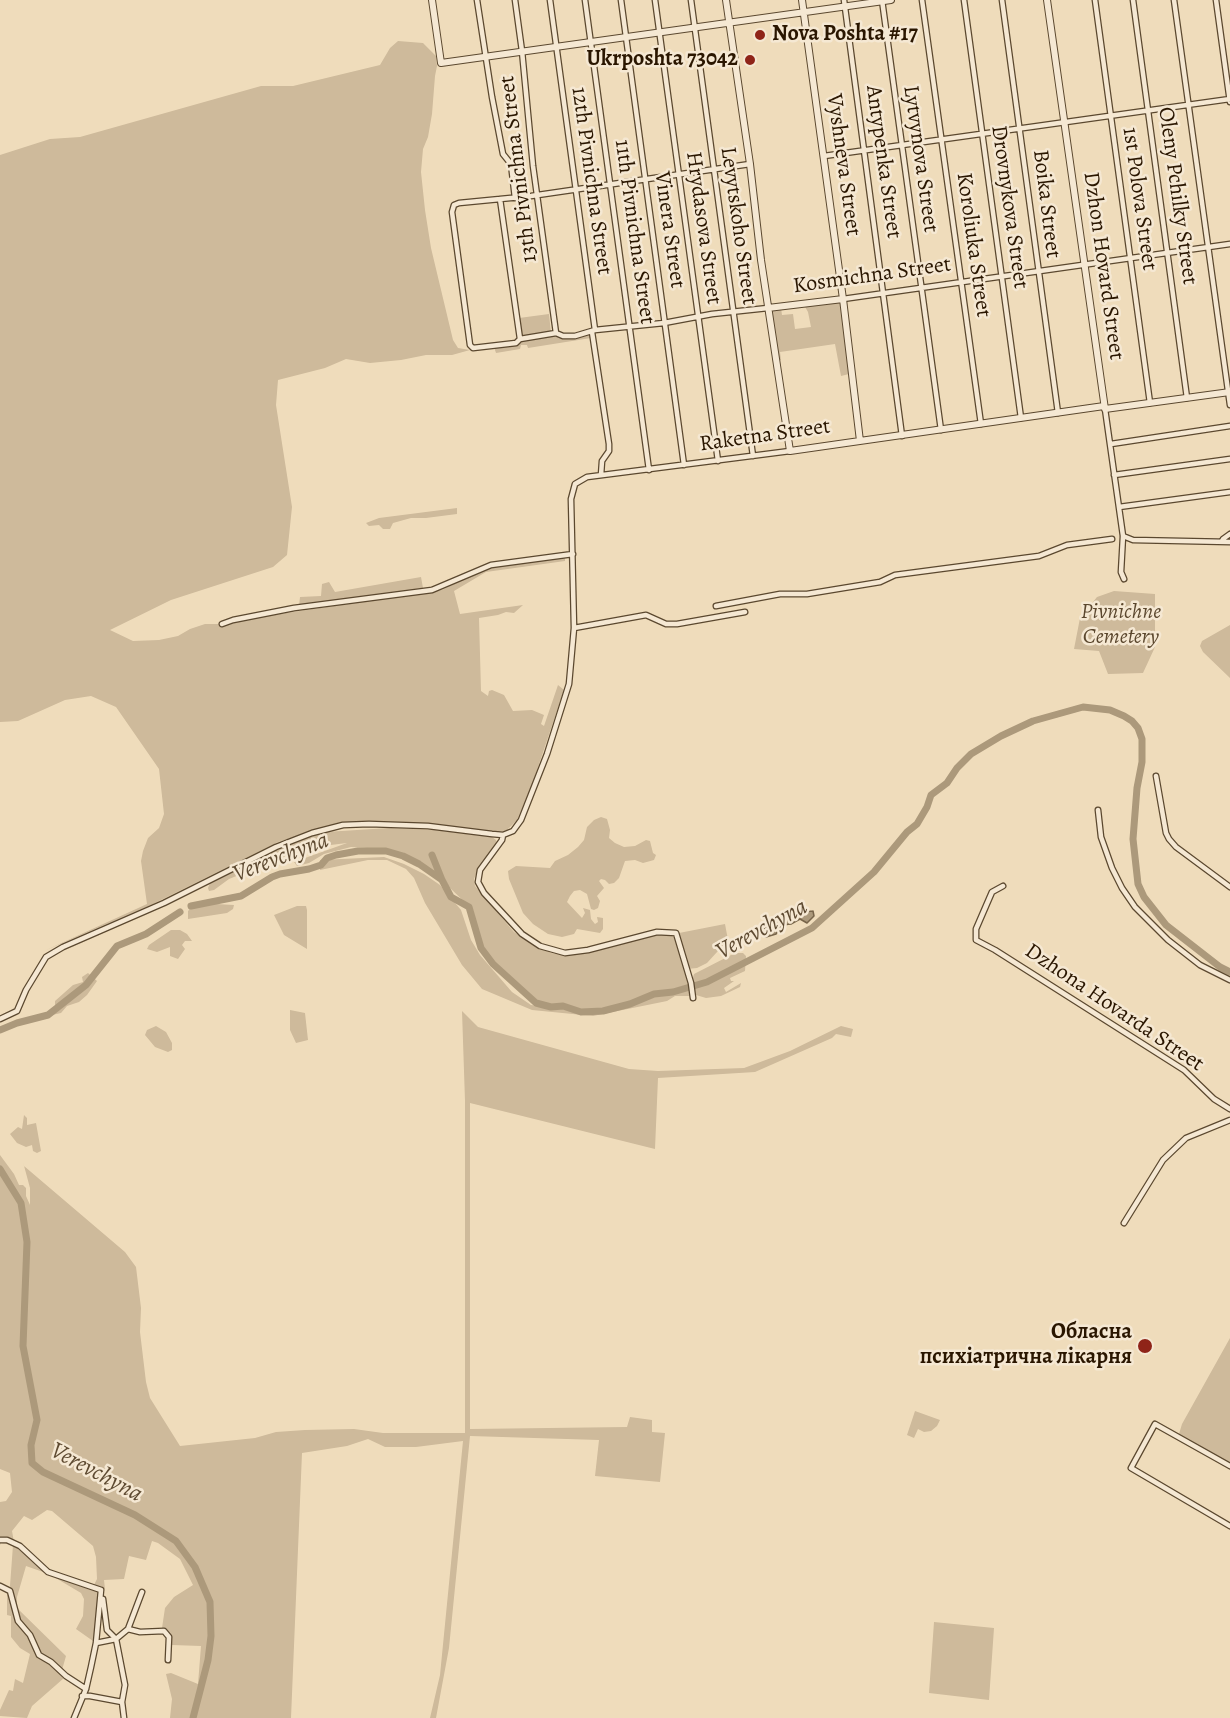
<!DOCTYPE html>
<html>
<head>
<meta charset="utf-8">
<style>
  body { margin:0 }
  canvas { display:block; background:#efdcbb }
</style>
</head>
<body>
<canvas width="1230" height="1718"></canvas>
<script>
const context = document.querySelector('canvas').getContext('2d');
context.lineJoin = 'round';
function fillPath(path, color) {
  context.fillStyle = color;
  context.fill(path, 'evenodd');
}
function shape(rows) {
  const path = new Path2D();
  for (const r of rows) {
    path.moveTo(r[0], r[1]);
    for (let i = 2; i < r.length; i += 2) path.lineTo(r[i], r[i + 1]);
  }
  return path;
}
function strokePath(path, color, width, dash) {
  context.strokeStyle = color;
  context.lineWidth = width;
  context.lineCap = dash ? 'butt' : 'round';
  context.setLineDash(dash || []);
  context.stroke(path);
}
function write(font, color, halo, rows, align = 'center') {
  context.font = font + ' Alegreya,serif';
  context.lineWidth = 5;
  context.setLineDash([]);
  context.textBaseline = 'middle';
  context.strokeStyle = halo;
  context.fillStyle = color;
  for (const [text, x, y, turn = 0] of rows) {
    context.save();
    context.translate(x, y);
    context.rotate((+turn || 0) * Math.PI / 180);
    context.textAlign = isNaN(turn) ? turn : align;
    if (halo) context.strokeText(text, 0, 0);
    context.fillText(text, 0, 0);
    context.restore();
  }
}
const green = shape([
  [398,41,423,43,436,56,437,66,435,76,432,114,428,137,423,149,421,172,425,210,431,248,453,340,458,348,470,350,452,355,426,355,401,360,370,363,346,359,325,368,278,380,276,405,292,507,287,555,273,567,171,600,110,630,133,641,159,640,178,636,190,629,205,624,225,624,239,620,442,590,482,570,494,567,565,557,565,561,486,572,454,591,460,614,523,605,514,613,506,612,498,615,479,618,481,691,488,696,489,691,492,690,504,695,513,711,532,710,544,715,541,724,544,726,558,685,564,690,533,782,517,820,507,830,500,832,490,832,444,825,401,822,361,821,335,824,278,842,153,904,44,951,147,904,141,861,143,851,148,838,159,828,164,814,159,769,116,707,91,696,65,700,18,721,0,722,0,155,50,139,80,137,261,86,293,86,380,65,390,48],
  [841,301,849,374,841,376,835,344,780,352,781,360,778,361,771,310,781,308,782,315,793,314,795,329,811,327,808,312,804,305],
  [549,314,551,333,523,337,519,318],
  [553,334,564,339,588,334,591,338,528,348,527,345,521,345,520,349,496,353,494,347],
  [457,508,457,514,426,518,411,518,393,523,390,529,383,529,379,525,369,526,366,523,379,518],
  [421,577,423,588,299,606,300,597,321,596,322,584,329,582,335,592],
  [1114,591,1155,594,1155,647,1143,673,1108,674,1099,651,1074,649,1080,618,1097,597],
  [1230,625,1230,678,1203,652,1200,646,1202,641],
  [601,817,607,819,610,830,609,838,615,843,624,847,635,846,646,840,650,841,653,853,656,855,654,860,643,863,635,860,625,861,619,878,614,883,609,884,605,880,601,879,599,881,604,888,597,896,600,901,598,908,594,910,591,909,587,894,580,890,574,891,570,896,567,902,582,918,585,913,583,908,590,910,591,919,595,924,598,922,597,917,603,918,603,929,600,933,577,929,574,934,562,937,548,934,533,924,523,913,509,879,508,871,516,866,550,868,555,861,568,855,578,847,584,840,587,827,594,820],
  [389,828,435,830,492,837,496,840,497,843,477,871,474,879,475,886,514,932,531,943,551,953,566,956,653,935,668,934,674,937,679,946,691,991,690,996,675,996,667,1001,593,1016,532,1010,482,989,462,965,425,903,414,878,406,869,387,860,368,860,320,870,320,860,384,857,404,864,424,874,440,885,461,910,471,940,480,955,512,992,531,1005,569,1010,568,1007,559,1005,543,1004,530,997,492,960,481,942,473,910,450,888,443,876,439,876,422,864,404,855,384,849,351,847,324,854,309,863,297,866,294,862,347,843,306,848,229,879,214,890,209,891,208,888,210,883,223,875,305,838,325,832],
  [216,904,234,905,233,909,227,913,188,919,188,911,190,909],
  [297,906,306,906,307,910,307,949,284,935,274,915],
  [725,924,728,940,707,963,697,968,687,969,679,933],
  [171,930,180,930,187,934,192,941,185,941,182,945,185,949,178,959,170,956,170,947,157,952,147,949,149,945],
  [735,953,743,953,746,956,745,971,730,978,731,981,734,981,724,988,726,992,741,983,740,987,721,996,706,998,696,995,692,981,694,974],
  [88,973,97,981,87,995,79,1002,67,1006,61,1013,52,1015,51,1012,55,1007,55,1001,73,985,83,982,82,977],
  [290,1010,305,1013,308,1040,296,1043,290,1030],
  [462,1011,478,1027,629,1069,658,1071,744,1068,790,1051,841,1026,853,1029,851,1037,836,1034,832,1038,755,1072,658,1078,655,1149,470,1103,470,1429,627,1427,630,1417,652,1420,652,1432,665,1433,660,1482,595,1476,599,1440,470,1436,449,1648,436,1718,430,1718,440,1675,463,1441,416,1447,385,1447,368,1439,347,1446,302,1453,291,1718,170,1718,172,1699,166,1674,171,1673,198,1684,201,1646,172,1645,169,1634,162,1628,165,1608,174,1597,193,1585,180,1559,158,1543,152,1541,146,1560,129,1556,124,1579,104,1580,105,1589,94,1585,97,1579,96,1557,93,1546,52,1511,47,1510,32,1520,24,1516,12,1531,14,1542,0,1539,0,1502,6,1501,12,1492,10,1473,0,1469,0,1155,14,1174,19,1185,23,1185,26,1188,26,1196,30,1205,30,1188,23,1162,24,1166,125,1252,136,1267,141,1308,140,1332,146,1382,150,1398,180,1446,255,1438,276,1432,305,1430,354,1429,383,1433,465,1433,465,1101],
  [156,1026,166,1032,172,1043,172,1050,168,1052,155,1047,145,1035,147,1030],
  [24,1115,27,1118,27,1125,36,1123,41,1151,37,1153,33,1151,32,1145,26,1147,17,1143,10,1134,18,1127,22,1129],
  [1230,1338,1230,1464,1179,1434,1182,1424],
  [915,1411,940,1420,937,1426,931,1431,924,1432,918,1429,914,1438,907,1435],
  [3,1541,19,1547,46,1573,26,1566,17,1597,17,1608,66,1656,62,1670,40,1654,19,1621,10,1586,13,1545,1,1543,0,1545,0,1542],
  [54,1577,100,1591,93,1641,76,1629,83,1616,84,1599,81,1593],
  [7,1592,17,1621,30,1638,37,1655,52,1664,64,1678,32,1706,27,1718,0,1716,0,1710,9,1690,13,1691,15,1679,23,1683,30,1654,20,1648,11,1637,11,1616,7,1615],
  [934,1622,994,1628,989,1700,929,1693]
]);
const water = shape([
  [813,911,814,916,807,923,800,919,791,924,782,925,776,934,766,937,761,934,762,930,775,921,784,918,793,918,803,912,813,911]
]);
const river = shape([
  [432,855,442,880],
  [191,906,241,896,272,877,280,874,309,869,321,865,327,858,336,855,358,851,386,851,403,856,419,864,442,880,451,897,469,907,481,948,493,964,536,1003,551,1007,563,1006,581,1012,603,1011,630,1004,654,994,673,992,707,982,812,928,874,872,907,832,917,824,927,807,931,795,947,783,957,768,971,754,1001,736,1033,721,1083,707,1110,710,1124,716,1132,721,1138,728,1142,739,1142,762,1137,788,1133,839,1138,884,1144,897,1166,925,1220,967,1230,972],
  [0,1030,17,1023,48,1015,86,985,117,946,146,934,180,912],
  [0,1169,21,1203,27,1242,23,1346,37,1420,31,1445,32,1463,43,1472,135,1515,176,1541,195,1567,210,1602,211,1636,208,1660,193,1718]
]);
const minor = shape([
  [477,0,492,97,503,154,511,164,515,198],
  [515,0,522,51,533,166,556,333],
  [550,0,595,330],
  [585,0,649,470],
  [621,0,684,465],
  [655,0,718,461],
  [691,0,753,456],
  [844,0,902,436],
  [882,0,941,430],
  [922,0,981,424],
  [964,0,1021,418],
  [1002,0,1058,413],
  [1095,0,1150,403],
  [1133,0,1187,398],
  [1174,0,1230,405],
  [1216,0,1230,102],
  [824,156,1230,99],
  [500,199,520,339,516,343,473,348,470,345,452,212,454,205,459,203,531,196,750,164],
  [843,299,1230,244],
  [592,332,609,444,609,451,602,461,601,475],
  [520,339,556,333,563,336,575,336,595,330,664,323,712,314,768,308],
  [1105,409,1123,536,1121,572,1124,579],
  [1111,444,1230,426],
  [1114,475,1230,459],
  [1119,507,1230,492],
  [1123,536,1133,540,1230,542],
  [1222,542,1223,539,1230,534],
  [716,606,780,594,807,594,880,582,895,575,1039,556,1067,545,1112,539],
  [222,624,233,620,294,608,432,590,491,565,573,554],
  [574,628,646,615,666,624,677,624,745,612],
  [1156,776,1166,833,1169,839,1176,847,1230,887],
  [1098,810,1101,837,1112,868,1122,888,1135,907,1168,940,1200,965,1230,980],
  [503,835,502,840,480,870,478,882,484,893,522,934,540,946,565,953,588,950,657,932,676,933,691,983,693,998],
  [1003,886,992,892,976,929,976,940,995,950,1184,1070,1214,1099,1230,1109],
  [0,1019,17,1011,26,990,46,957,63,947,164,903,276,847,312,833,343,825,369,824,428,826,492,834,503,835,513,831,521,820,547,754,569,684,574,628,571,499,575,484,587,477,790,451],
  [1124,1223,1163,1160,1186,1138,1230,1120],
  [1230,1466,1155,1424,1131,1468,1230,1526],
  [0,1540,7,1540,20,1546,48,1572,101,1590],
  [0,1586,10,1591,18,1621,30,1635,39,1655,51,1662,66,1676,86,1689],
  [103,1599,107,1630,116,1639],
  [128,1629,142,1592],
  [116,1639,125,1685,122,1702,124,1718],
  [96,1643,116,1639,128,1629,140,1632,164,1631,169,1637,168,1660],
  [82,1696,90,1696,122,1702],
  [74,1718,86,1689,91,1667,96,1643,101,1590]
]);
const tertiary = shape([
  [432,0,441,63,891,0],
  [726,0,750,164,761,260,790,451,1104,406],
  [802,0,843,299,860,441],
  [1047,0,1105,409,1230,392],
  [768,308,843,299]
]);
const markers = [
  [760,35,6,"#8f2418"],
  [750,60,6,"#8f2418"],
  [1145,1346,8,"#8f2418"]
];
const poiNames = [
  ["Nova Poshta #17",772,35,"left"],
  ["Ukrposhta 73042",738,60],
  ["Обласна",1132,1333],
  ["психіатрична лікарня",1132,1358]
];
const streetNames = [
  ["Lytvynova Street",920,159,82],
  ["Antypenka Street",883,162,82],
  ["Vyshneva Street",843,165,82],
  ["13th Pivnichna Street",519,169,-97],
  ["12th Pivnichna Street",591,181,82],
  ["Oleny Pchilky Street",1177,196,82],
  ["1st Polova Street",1139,199,82],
  ["Boika Street",1046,204,83],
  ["Drovnykova Street",1009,207,82],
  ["Levytskoho Street",738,226,82],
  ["Hrydasova Street",703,228,82],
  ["Vinera Street",669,230,82],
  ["11th Pivnichna Street",634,232,82],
  ["Koroliuka Street",973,245,82],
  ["Dzhon Hovard Street",1103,266,82],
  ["Kosmichna Street",872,276,-8],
  ["Raketna Street",765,436,-8],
  ["Dzhona Hovarda Street",1114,1008,34]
];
const parkNames = [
  ["Pivnichne",1121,613],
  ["Cemetery",1121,638]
];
const waterNames = [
  ["Verevchyna",281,858,-21],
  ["Verevchyna",762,930,-29],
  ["Verevchyna",96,1473,28]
];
fillPath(green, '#ceba9b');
fillPath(water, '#ac997b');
strokePath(water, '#78654a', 1.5);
strokePath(river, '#ac997b', 7);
strokePath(minor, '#5b482f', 7);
strokePath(tertiary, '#5b482f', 8);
strokePath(minor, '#f5e8d3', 4.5);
strokePath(tertiary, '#f5e8d3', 6);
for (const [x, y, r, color] of markers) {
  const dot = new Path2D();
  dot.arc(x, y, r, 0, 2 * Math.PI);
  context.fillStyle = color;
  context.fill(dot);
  strokePath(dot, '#f5e8d3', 2);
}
write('bold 22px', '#2a1600', '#f5e8d3', poiNames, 'right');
write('22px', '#2a1600', '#f5e8d3', streetNames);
write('italic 22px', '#5b472e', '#f5e8d3', parkNames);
write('italic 24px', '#5e4a31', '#f5e8d3', waterNames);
</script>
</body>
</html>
